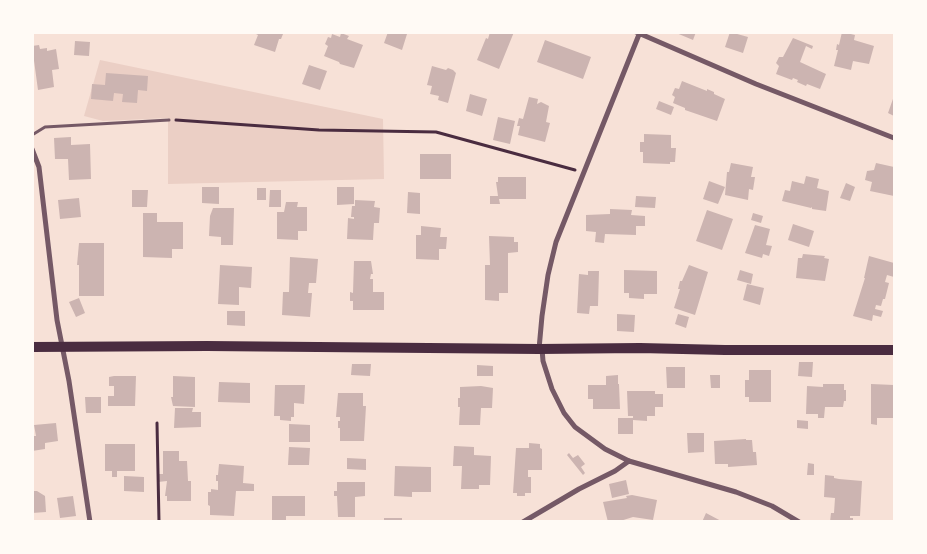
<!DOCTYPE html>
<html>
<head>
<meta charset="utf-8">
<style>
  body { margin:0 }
  #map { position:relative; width:927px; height:554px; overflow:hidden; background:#f7e1d7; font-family:"Nunito Sans",sans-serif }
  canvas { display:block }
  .frame { position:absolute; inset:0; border:34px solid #fffaf5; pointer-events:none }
</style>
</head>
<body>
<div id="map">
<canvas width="927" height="554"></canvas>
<div class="frame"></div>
</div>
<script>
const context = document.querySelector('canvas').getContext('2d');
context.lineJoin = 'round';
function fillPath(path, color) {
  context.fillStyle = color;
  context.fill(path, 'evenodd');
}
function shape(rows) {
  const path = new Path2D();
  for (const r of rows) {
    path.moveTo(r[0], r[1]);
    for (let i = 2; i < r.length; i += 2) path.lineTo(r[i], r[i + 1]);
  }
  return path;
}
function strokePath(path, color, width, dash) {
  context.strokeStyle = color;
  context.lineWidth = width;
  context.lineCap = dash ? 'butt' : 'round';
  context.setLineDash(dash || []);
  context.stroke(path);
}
const green = shape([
  [100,60,383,119,384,179,168,184,168,118,103,121,84,116]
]);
const building = shape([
  [281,32,283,34,281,39,279,39,275,52,254,45,258,35,252,32],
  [388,32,402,32,407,34,402,50,384,43],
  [490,32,514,32,499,69,477,60,486,38,488,39],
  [674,32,696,32,693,40],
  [730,32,748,37,743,53,725,47],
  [842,32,855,35,854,40,874,46,869,64,853,61,851,70,834,66,838,50,836,50,837,44,839,45],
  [341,33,349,36,347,39,363,45,354,68,340,64,339,62,324,56,328,46,325,44,328,37,331,38,332,34,340,37],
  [793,38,813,46,812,49,806,46,800,62,826,74,820,89,807,84,806,86,797,82,798,80,793,78,792,80,776,74,779,66,776,63,779,57,783,57],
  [545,40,591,57,583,79,537,62],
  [75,41,90,42,89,56,74,55],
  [39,45,40,49,47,48,47,51,56,49,59,69,52,70,54,87,38,90,32,46],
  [309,65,327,71,320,90,302,84],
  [432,66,446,70,448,68,453,70,456,73,448,103,438,100,439,96,430,94,432,86,427,85],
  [106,73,148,76,147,91,138,90,137,103,122,102,123,94,114,93,113,101,91,99,92,84,105,85],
  [682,81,707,91,707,89,714,92,714,94,725,99,717,121,685,110,685,108,673,103,675,97,672,95,675,88,679,89],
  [470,94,487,99,482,116,466,111],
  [894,96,894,116,888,113],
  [529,97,538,99,537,104,541,102,549,106,546,122,550,123,545,142,518,135,520,126,517,126,519,118,523,119],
  [659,101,674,107,671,115,656,109],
  [498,117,515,121,510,144,493,140],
  [644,134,671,135,671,148,676,148,675,162,670,162,670,164,643,163,643,152,640,152,640,142,644,142],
  [71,137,71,145,90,144,91,179,69,180,68,159,55,159,54,138],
  [420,154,451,154,451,179,420,179],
  [731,163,753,167,751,177,755,177,753,190,749,189,748,200,725,195,727,172,729,172],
  [876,163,894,167,894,196,870,191,872,182,865,180,867,171,874,170],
  [806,176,819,179,817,188,829,191,826,211,812,209,812,207,811,208,782,201,785,190,790,191,792,181,804,184],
  [498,177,526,177,526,199,499,199,500,204,490,204,490,196,498,196,496,182,498,182],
  [709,181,725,187,718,204,703,199],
  [846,183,855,187,850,201,840,198],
  [202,187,219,187,219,204,202,203],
  [337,187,354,187,354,204,337,205],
  [257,188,266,188,266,200,257,200],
  [132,190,148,190,147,207,132,207],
  [270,190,281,190,281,207,269,207],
  [408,192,420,193,420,214,407,213],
  [636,196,656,197,655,208,635,207],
  [79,198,81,217,60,219,58,200],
  [355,200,375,201,374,207,380,208,379,223,374,223,373,240,347,239,348,218,354,219,354,217,351,217,352,206,355,206],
  [286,202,298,202,297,207,307,207,307,231,298,231,298,240,277,239,277,212,284,212],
  [213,208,234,208,233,245,221,245,221,237,209,236,210,216],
  [610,209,632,210,631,215,645,216,645,226,636,226,636,235,605,234,604,243,595,242,596,232,586,231,586,215,610,214],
  [707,210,733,219,722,250,696,241],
  [143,213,157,213,157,222,183,222,183,249,172,249,172,258,143,257],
  [753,213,763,216,761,223,751,220],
  [793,224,814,231,809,247,788,240],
  [755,225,770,229,766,245,772,246,769,256,763,254,762,258,745,253],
  [421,226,441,228,440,237,447,237,446,249,439,249,439,260,416,259,416,235,421,235],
  [489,236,514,237,514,242,518,242,518,252,508,253,508,293,499,293,499,301,485,300,485,265,490,265],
  [79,243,104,243,104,296,79,296,79,265,77,265],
  [803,254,825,256,824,258,829,259,825,281,796,278,798,258,802,258],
  [869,256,894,263,894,277,887,275,885,282,889,283,885,299,883,299,881,306,876,305,875,309,883,311,881,317,873,315,872,321,853,316,865,278,864,278],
  [290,257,318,259,316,283,309,283,308,293,312,293,310,317,282,315,283,292,289,292],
  [354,261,371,261,373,274,371,274,370,279,373,279,373,292,384,292,384,310,353,310,353,301,350,301,350,292,353,293],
  [220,265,252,267,251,288,239,287,239,305,218,304],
  [689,265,708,272,695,315,674,308,680,289,678,289,680,281,682,281],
  [624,270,657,271,657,294,644,294,644,299,629,298,629,293,624,293],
  [740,270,753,274,751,284,737,280],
  [588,271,599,271,598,306,590,306,589,314,577,313,579,274,588,275],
  [747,284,764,288,760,305,743,300],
  [79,298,85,313,76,317,69,302],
  [227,311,245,311,245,326,227,325],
  [617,314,635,315,634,332,617,331],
  [678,314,689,317,686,328,675,324],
  [799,362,813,362,812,377,798,376],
  [352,364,371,364,370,376,351,375],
  [477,365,493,366,493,376,477,376],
  [666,367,685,367,685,388,667,388],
  [749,370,771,370,771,402,749,402,749,397,745,397,745,380,749,380],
  [618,375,618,384,619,384,620,409,593,409,593,399,588,399,588,385,606,385,606,376],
  [710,375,720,375,720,388,711,388],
  [114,376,136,376,135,406,108,406,108,396,114,396,114,386,109,386,109,377],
  [173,376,195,377,195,407,173,406,171,397,173,397],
  [219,382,250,383,250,403,218,402],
  [823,384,844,384,844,390,846,390,846,401,844,401,843,407,825,407,824,418,818,418,818,414,806,414,807,386,823,387],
  [871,384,894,385,894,418,877,418,877,425,871,424],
  [275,385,305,385,304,404,294,403,294,417,291,417,291,421,280,420,280,416,274,416],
  [481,386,493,388,492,408,481,408,480,425,459,425,460,407,458,407,458,398,460,398,460,387],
  [627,391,655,391,655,394,663,394,663,407,655,407,655,416,647,416,647,421,633,420,633,434,618,434,618,418,633,418,633,416,628,416],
  [338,393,363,393,363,406,366,406,364,441,340,441,340,428,338,428,338,421,340,421,340,417,336,417],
  [85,397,101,397,101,413,86,413],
  [175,408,193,408,192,412,201,412,201,427,174,428],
  [797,420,808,421,808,429,797,428],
  [56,423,58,441,45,443,45,449,32,451,32,436,36,436,34,425],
  [289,424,310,425,310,442,289,442],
  [687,433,704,433,704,452,688,453],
  [746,439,746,440,752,440,753,452,756,452,757,465,728,467,728,464,715,464,714,441],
  [529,443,540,444,540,448,542,449,542,470,528,470,528,477,531,477,531,493,525,493,525,496,517,496,517,493,513,493,516,448,529,448],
  [105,444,135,444,135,471,117,471,117,477,112,477,112,471,105,471],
  [454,446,474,447,474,455,491,456,490,485,479,485,479,489,461,489,462,466,453,466],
  [289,447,310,448,309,465,288,465],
  [163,451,179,451,179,461,187,461,188,481,191,481,191,501,167,501,167,496,165,496,167,481,158,482,158,474,163,474],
  [569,453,573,458,578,455,585,464,581,467,585,473,583,475,567,455],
  [347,458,366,459,366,470,347,469],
  [808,463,814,464,814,475,807,475],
  [219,464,244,466,243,483,254,484,254,491,236,491,234,516,210,515,210,506,208,505,208,492,211,492,211,489,218,490,218,481,216,481,216,475,218,475],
  [395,466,431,467,431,492,412,492,412,497,394,496],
  [825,475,834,476,834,478,839,479,862,481,860,516,850,516,850,518,853,518,853,522,830,522,831,513,834,513,835,498,824,497],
  [124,476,144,477,144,492,124,491],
  [626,480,629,494,612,498,609,484],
  [337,482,365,482,365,496,355,497,355,517,338,517,337,496,334,496,334,491,337,491],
  [32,491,37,491,45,496,46,512,32,513],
  [632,495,657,500,653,520,633,517,617,522,608,522,603,502,627,498,626,496],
  [73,496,76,516,60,518,57,498],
  [272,496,305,496,305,516,286,516,286,522,272,522],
  [706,513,723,522,702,522],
  [384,518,402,518,402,522,384,522]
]);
const path = shape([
  [176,120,319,130,436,132,575,170],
  [157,423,159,522]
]);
const service = shape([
  [32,135,45,127,169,120]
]);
const minor = shape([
  [636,32,756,84,894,138],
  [32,149,39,167,57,320,69,381,90,522],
  [539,349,542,316,548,275,556,242,640,32],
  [542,349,543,361,552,389,564,413,575,427,605,449,629,461,736,492,772,506,799,522],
  [523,522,579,489,615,471,629,461]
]);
const secondary = shape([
  [32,347,207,346,539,349,640,348,725,350,894,350]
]);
fillPath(green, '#ebcfc5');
fillPath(building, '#ccb4b1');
strokePath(path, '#4a2c40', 3);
strokePath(service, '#755966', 3);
strokePath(minor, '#755966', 5);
strokePath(secondary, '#4a2c40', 10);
</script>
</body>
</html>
